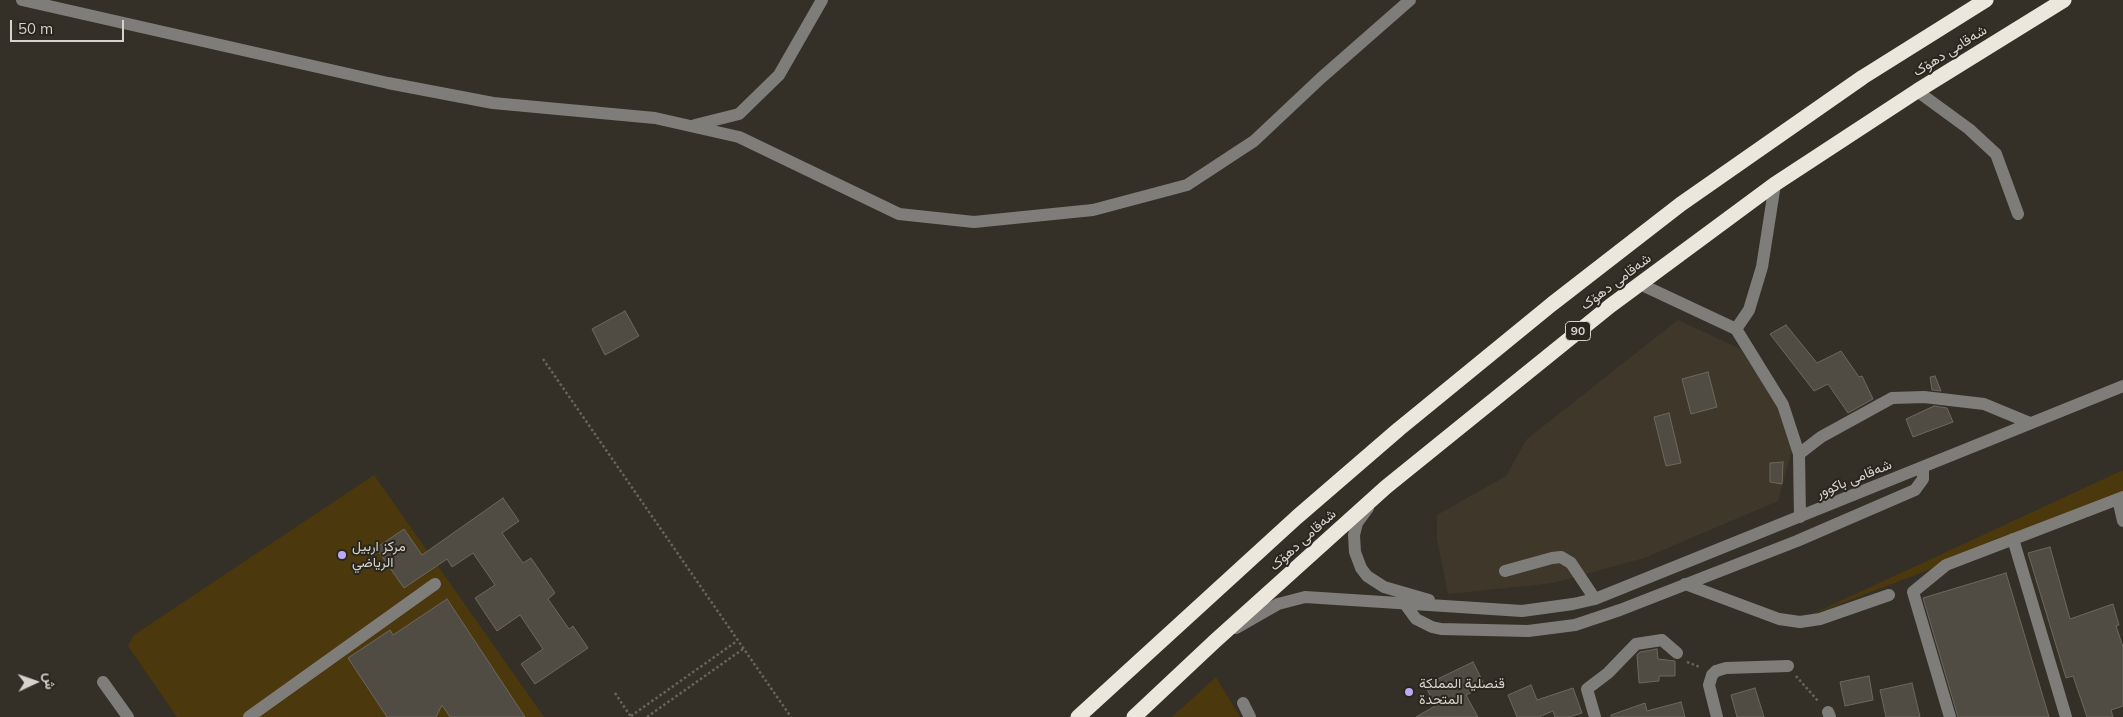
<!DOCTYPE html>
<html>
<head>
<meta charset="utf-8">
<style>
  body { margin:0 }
  #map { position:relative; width:2123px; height:717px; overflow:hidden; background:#343028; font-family:Mulish,Vazirmatn,sans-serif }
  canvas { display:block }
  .north { position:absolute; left:10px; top:657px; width:50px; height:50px; -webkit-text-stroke:4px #2a261e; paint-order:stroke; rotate:87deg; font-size:14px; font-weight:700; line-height:20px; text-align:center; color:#d5d3cd }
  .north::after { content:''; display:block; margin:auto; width:18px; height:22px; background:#d5d3cd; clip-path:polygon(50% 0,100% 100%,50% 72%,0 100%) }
  .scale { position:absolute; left:10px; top:20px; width:114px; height:22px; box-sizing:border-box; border:2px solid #d5d3cd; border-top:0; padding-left:6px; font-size:15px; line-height:18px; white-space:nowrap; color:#d5d3cd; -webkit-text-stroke:4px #2a261e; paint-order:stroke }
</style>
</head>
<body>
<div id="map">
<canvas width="2123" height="717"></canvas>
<div class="north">ش</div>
<div class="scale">50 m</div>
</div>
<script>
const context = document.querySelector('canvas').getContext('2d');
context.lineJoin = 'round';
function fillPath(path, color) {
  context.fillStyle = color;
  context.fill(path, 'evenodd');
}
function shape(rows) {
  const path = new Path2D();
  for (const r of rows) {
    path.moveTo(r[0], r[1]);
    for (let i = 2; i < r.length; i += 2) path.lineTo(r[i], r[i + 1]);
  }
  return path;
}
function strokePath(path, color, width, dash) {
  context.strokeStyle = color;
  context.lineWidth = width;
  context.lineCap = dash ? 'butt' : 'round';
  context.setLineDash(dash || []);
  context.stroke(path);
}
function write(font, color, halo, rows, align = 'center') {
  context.font = font + ' Mulish,Vazirmatn,sans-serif';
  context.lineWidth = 4;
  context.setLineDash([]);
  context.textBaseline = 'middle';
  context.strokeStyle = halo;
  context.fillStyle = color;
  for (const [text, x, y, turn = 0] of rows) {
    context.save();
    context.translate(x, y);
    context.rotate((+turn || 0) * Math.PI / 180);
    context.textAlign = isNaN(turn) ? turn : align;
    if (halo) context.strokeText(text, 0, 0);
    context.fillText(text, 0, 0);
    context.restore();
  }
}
const built = shape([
  [1678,320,1740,349,1797,432,1778,501,1644,558,1553,583,1448,594,1437,539,1437,515,1506,476,1527,439]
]);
const green = shape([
  [2123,470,2123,495,1806,617],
  [374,475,544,717,177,717,128,646,134,635],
  [1216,677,1240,717,1172,717]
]);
const building = shape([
  [625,311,639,336,605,355,592,329,625,311],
  [1786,325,1817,363,1841,351,1859,377,1862,376,1873,399,1848,413,1828,384,1814,391,1770,334,1786,325],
  [1708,372,1717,407,1691,414,1682,379,1708,372],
  [1935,376,1941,391,1932,390,1930,377,1935,376],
  [1934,406,1947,408,1953,422,1913,437,1906,419,1934,406],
  [1669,413,1681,463,1666,466,1654,417,1669,413],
  [1783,462,1782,484,1770,482,1770,463,1783,462],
  [503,498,519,521,502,533,523,563,531,558,555,593,548,599,569,629,573,626,588,648,535,684,521,664,543,649,520,615,497,631,475,598,495,585,473,553,452,567,447,559,404,588,376,548,404,529,422,555,503,498],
  [2050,547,2070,619,2113,604,2119,625,2116,626,2123,647,2123,706,2111,710,2113,717,2087,717,2073,676,2066,678,2028,553,2050,547],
  [2006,573,2049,717,1958,717,1923,598,2006,573],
  [447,599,525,717,450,717,442,705,436,717,387,717,348,658,390,630,393,635,447,599],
  [1657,649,1658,659,1675,661,1675,676,1659,676,1659,681,1639,683,1637,655,1640,652,1657,649],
  [1473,662,1485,686,1466,695,1478,717,1416,717,1435,706,1425,685,1473,662],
  [1869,676,1873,700,1845,706,1840,682,1869,676],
  [1912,683,1920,717,1886,717,1880,690,1912,683],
  [1531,685,1537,700,1573,688,1582,713,1569,717,1555,717,1553,711,1539,717,1517,717,1508,695,1531,685],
  [1755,688,1764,717,1737,717,1731,695,1755,688],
  [1681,702,1685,717,1611,717,1611,715,1645,703,1647,711,1681,702]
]);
const path = shape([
  [543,359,791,717],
  [1687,662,1700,667],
  [1796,676,1819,702],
  [615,693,631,717],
  [631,716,737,641],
  [647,717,743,649]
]);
const minor = shape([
  [22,0,388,83,493,103,655,118,739,137,899,214,974,222,1093,210,1187,185,1254,141,1321,78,1410,0],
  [1917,91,1969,129,1996,154,2018,214],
  [695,125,739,114,779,75,822,0],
  [1640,284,1736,329,1783,405,1799,454,1800,517],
  [1736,329,1749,310,1762,267,1775,184],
  [1799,454,1821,437,1892,398,1924,397,1984,404,2030,423],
  [2118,499,2123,521],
  [1368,508,1357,523,1354,535,1355,552,1361,568,1367,576,1384,587,1429,600],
  [2013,539,2066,717],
  [1505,571,1552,558,1561,557,1571,563,1595,599],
  [1685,584,1779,619,1800,622,1820,619,1889,595],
  [1405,604,1416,619,1432,627,1441,629,1528,631,1575,625,1620,610,1797,541,1915,490,1923,479,1923,467],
  [1236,628,1278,604,1305,597,1522,611,1573,604,1595,599,2123,386],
  [103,682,128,717],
  [1243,703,1250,717],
  [1828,712,1830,717],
  [249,717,435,584],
  [1595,717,1587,689,1608,673,1636,644,1662,640,1677,653],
  [1717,717,1709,685,1712,675,1716,671,1726,668,1788,666],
  [1950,717,1913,592,1946,565,2123,497]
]);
const highway = shape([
  [1078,717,1297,517,1399,429,1552,304,1681,204,1863,77,1986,0],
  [1134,717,1215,641,1386,487,1610,306,1775,184,1917,91,2064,0]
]);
const markers = [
  [342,555,5,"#bcaaf6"],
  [1409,692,5,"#bcaaf6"]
];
const shields = [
  [1578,331,25]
];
const shieldNames = [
  ["90",1578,331]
];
const streetNames = [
  ["شەقامی دهۆک",1950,51,-32],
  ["شەقامی دهۆک",1616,282,-37],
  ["شەقامی باکوور",1854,479,-22],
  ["شەقامی دهۆک",1303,540,-42]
];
const poiNames = [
  ["مركز اربيل",352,547],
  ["الرياضي",352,563],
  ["قنصلية المملكة",1419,684],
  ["المتحدة",1419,700]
];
fillPath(built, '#3f382a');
fillPath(green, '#4b380d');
fillPath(building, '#514c43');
strokePath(building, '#6c685e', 1);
strokePath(path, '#67645c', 2.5, [2.5, 2.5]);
strokePath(minor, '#7f7d79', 12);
strokePath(highway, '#ece7dc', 15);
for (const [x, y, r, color] of markers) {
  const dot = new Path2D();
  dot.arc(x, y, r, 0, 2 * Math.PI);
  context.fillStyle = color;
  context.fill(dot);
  strokePath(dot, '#2a261e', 2);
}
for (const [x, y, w] of shields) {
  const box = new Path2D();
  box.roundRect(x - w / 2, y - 9.5, w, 19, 4);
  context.fillStyle = '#2a261e';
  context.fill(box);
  strokePath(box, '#d5d3cd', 1);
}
write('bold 12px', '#d5d3cd', null, shieldNames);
write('14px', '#d5d3cd', '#2a261e', streetNames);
write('14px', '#d5d3cd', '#2a261e', poiNames, 'left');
</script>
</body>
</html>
